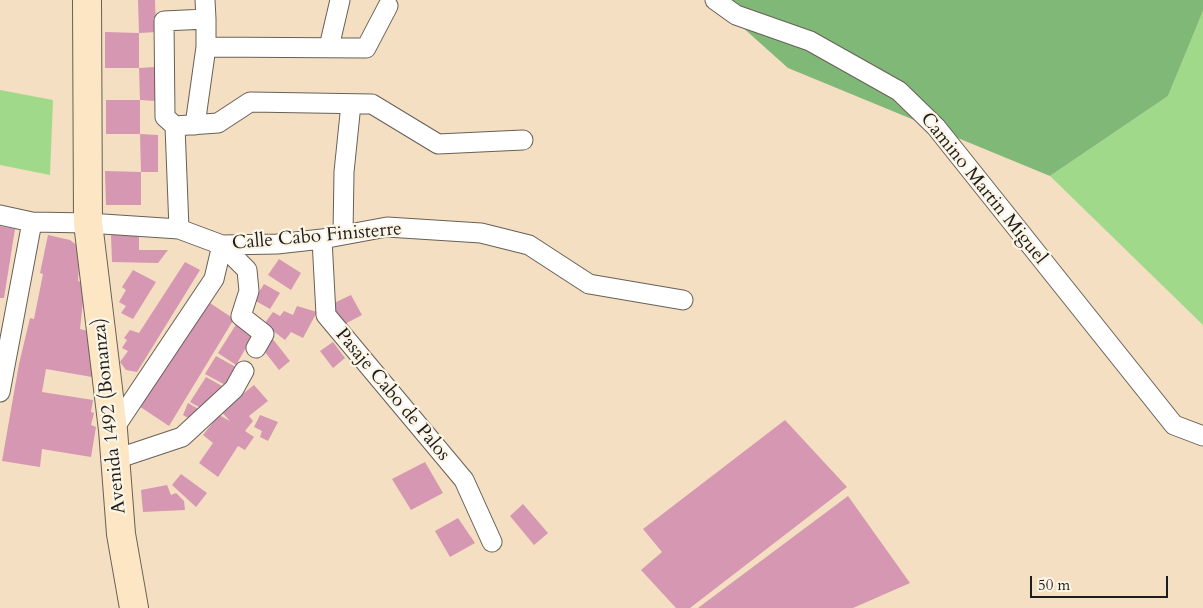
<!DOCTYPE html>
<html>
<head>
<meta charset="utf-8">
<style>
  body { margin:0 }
  #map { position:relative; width:1203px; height:608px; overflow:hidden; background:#f4dfc2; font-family:Cardo,serif }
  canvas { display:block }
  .scale { position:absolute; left:1030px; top:576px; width:138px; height:22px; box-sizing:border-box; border:2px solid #1c1c1c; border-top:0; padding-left:6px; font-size:15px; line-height:18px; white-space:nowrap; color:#1c1c1c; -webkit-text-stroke:4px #fcf5e5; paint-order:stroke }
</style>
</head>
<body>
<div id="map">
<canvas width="1203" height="608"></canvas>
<div class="scale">50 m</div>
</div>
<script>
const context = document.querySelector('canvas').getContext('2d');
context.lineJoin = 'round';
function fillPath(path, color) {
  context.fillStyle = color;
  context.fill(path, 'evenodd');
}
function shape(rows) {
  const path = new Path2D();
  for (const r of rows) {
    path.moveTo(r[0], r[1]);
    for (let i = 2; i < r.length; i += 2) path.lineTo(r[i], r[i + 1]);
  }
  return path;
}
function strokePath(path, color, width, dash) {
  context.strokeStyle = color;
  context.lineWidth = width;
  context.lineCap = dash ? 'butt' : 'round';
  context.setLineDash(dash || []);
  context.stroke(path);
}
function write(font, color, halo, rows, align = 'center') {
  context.font = font + ' Cardo,serif';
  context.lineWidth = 4.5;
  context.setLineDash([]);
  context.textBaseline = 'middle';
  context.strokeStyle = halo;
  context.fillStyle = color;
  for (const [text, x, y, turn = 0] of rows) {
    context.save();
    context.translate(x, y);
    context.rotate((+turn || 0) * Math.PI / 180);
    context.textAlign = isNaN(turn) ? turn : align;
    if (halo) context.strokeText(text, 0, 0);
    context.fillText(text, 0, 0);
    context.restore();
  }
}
const green = shape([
  [1203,11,1203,325,1050,176,1168,96],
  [0,90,53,100,50,175,0,165]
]);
const forest = shape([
  [712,0,1203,0,1203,11,1168,96,1050,176,788,68]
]);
const building = shape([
  [138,0,155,0,156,32,139,33],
  [105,32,139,33,139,68,105,68],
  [155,67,156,101,140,100,139,68],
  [106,100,140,100,140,134,106,134],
  [140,134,158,135,158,172,141,172],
  [105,171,141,172,141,205,106,205],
  [0,226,15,229,4,298,0,298],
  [48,235,70,240,78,246,79,266,78,281,85,283,80,329,92,332,92,377,46,369,42,392,93,400,91,412,94,413,91,425,96,427,91,457,42,449,40,467,2,461,19,364,30,318,34,319,43,274,40,273],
  [111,235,139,235,139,250,168,250,158,263,112,262],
  [279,259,301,273,291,290,268,275],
  [185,262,200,270,137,372,126,370,120,362,128,351,122,348,127,340,124,338,130,330,139,333],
  [133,270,156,282,133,319,121,313,126,306,119,302,126,290,122,287],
  [264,284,280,293,270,309,254,300],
  [351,295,362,315,341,326,330,305],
  [207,301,234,319,169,426,139,406],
  [297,306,317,312,303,338,291,332,285,340,264,324,273,312,280,316,284,311,293,315],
  [237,323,254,334,236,365,218,353],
  [272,338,290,361,279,370,261,347],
  [333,342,345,358,333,368,320,351],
  [216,356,241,370,231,388,205,374],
  [206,377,222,386,206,411,190,402],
  [254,385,268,401,249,416,253,421,245,431,254,437,245,450,238,446,218,477,199,463,213,443,203,435,219,415,230,421,218,408,234,401],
  [188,403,202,411,195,422,183,415],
  [260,415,278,422,268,441,260,437,262,431,254,427],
  [785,420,847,487,690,608,676,608,641,570,662,552,643,529],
  [425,462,443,493,411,510,392,479],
  [181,474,207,493,196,507,172,485],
  [167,485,171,495,176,493,184,501,185,510,143,512,141,490],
  [848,496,910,583,853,608,698,608],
  [523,504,548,533,534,545,510,516],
  [458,518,475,543,450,557,435,531]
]);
const street = shape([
  [715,0,736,15,810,41,899,91,936,127,1174,425,1203,436],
  [206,47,366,48,388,6],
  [329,47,340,0],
  [195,125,206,47,206,19],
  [175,126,218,123,250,102,372,104,438,144,523,140],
  [0,215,32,222,88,223,179,229,222,245,277,244,322,239,387,227,481,233,529,245,589,284,683,300],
  [179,229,175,126,165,117,164,21,206,19,205,0],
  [343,234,344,172,351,104],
  [322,239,326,315,464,480,492,542],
  [222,245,247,270,249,291,241,316,264,334,256,348],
  [0,392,32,222],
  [113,430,214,279,222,245],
  [116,459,182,437,234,389,244,371]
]);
const secondary = shape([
  [87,0,88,223,113,430,121,534,134,608]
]);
const streetNames = [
  ["Camino Martin Miguel",983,189,51],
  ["Calle Cabo Finisterre",317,237,-5],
  ["Pasaje Cabo de Palos",392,395,50],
  ["Avenida 1492 (Bonanza)",110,416,-96]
];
fillPath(green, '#a1d98b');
fillPath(forest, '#80b977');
fillPath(building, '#d597b2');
strokePath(street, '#686056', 21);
strokePath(secondary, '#686056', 30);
strokePath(street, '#fff', 19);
strokePath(secondary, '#fce6c4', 28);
write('19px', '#1c1c1c', '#fcf5e5', streetNames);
</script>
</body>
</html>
